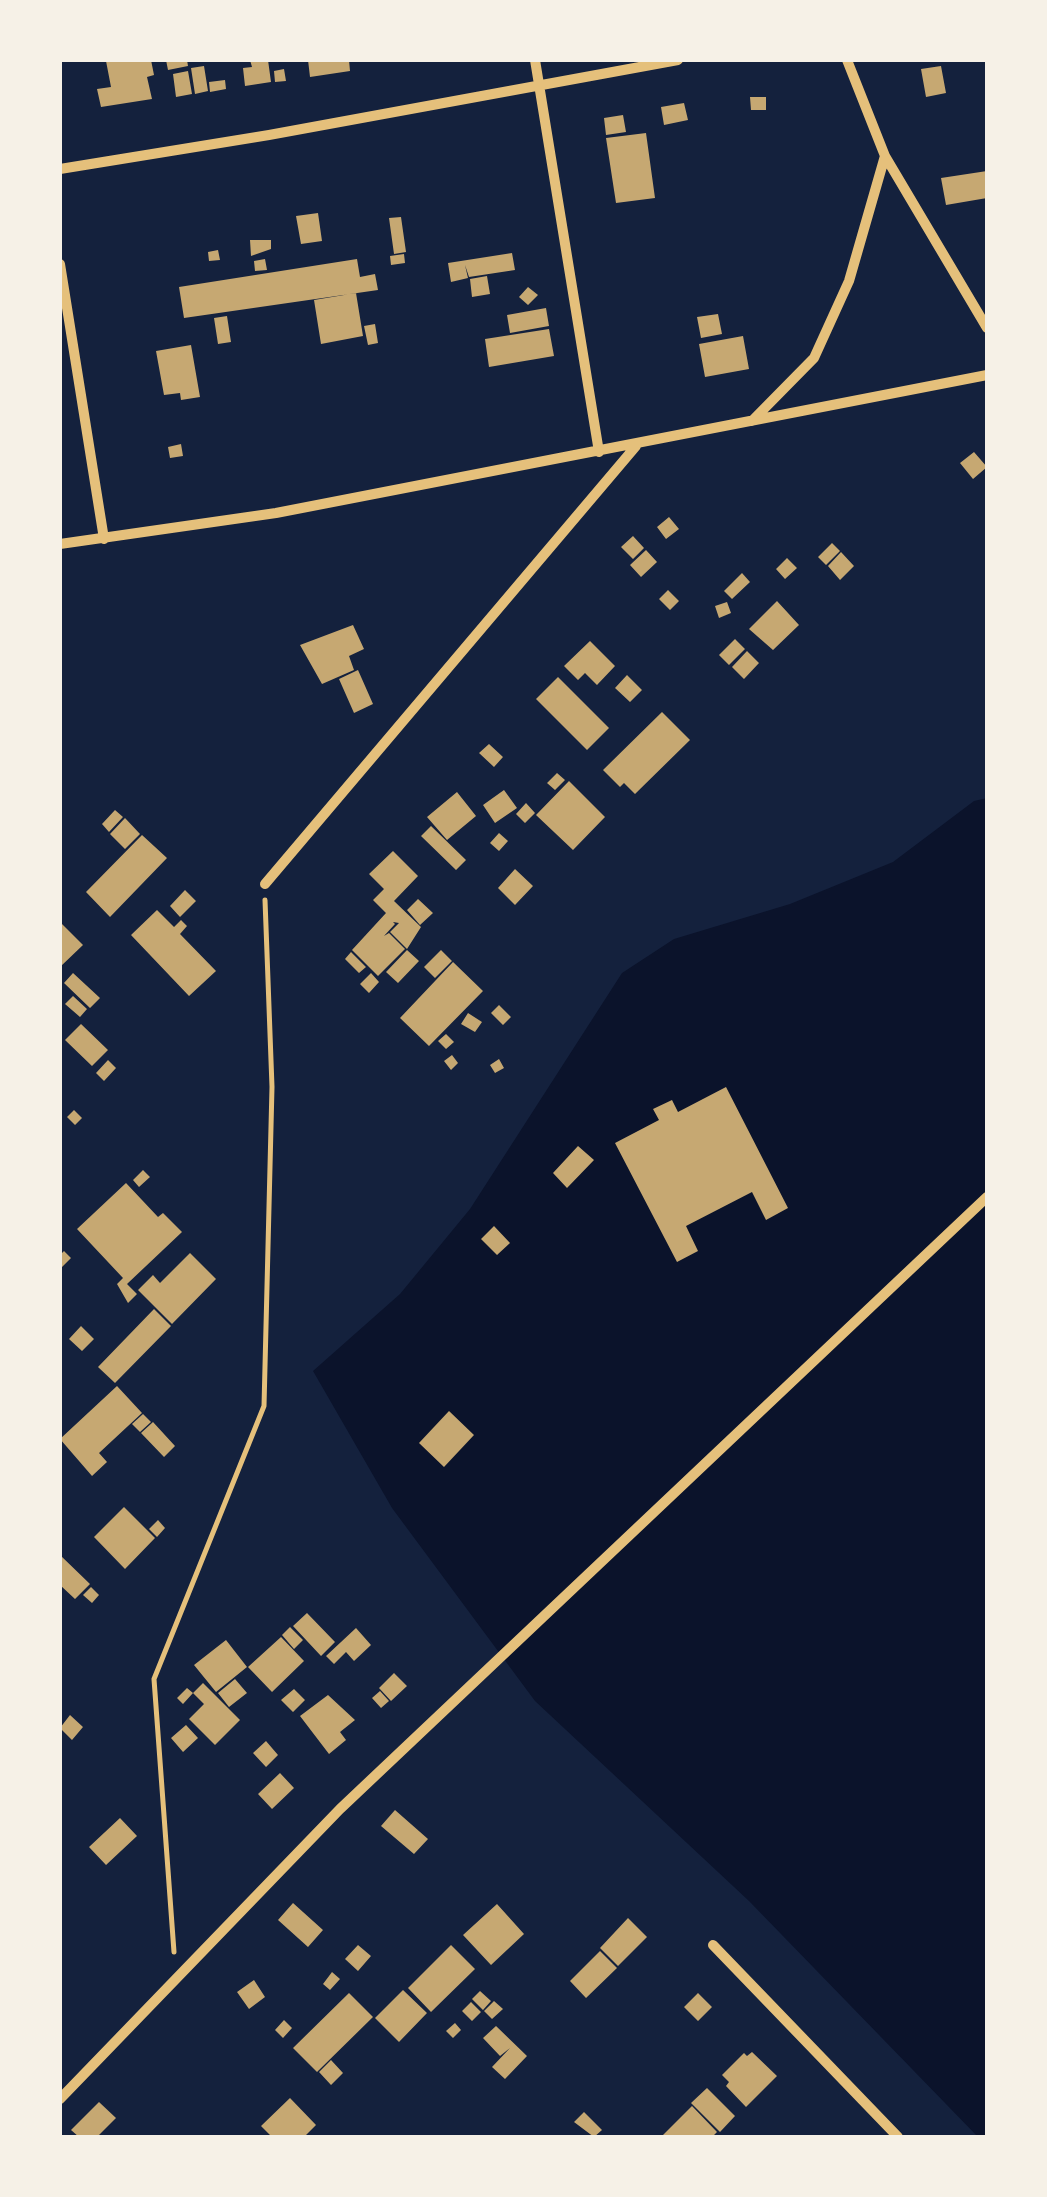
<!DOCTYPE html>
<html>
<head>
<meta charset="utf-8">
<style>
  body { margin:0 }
  #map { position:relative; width:1047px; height:2197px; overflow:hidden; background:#14213d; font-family:Ubuntu,sans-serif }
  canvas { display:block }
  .frame { position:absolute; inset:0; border:62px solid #f6f1e7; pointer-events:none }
</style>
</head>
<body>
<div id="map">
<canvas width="1047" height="2197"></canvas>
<div class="frame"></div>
</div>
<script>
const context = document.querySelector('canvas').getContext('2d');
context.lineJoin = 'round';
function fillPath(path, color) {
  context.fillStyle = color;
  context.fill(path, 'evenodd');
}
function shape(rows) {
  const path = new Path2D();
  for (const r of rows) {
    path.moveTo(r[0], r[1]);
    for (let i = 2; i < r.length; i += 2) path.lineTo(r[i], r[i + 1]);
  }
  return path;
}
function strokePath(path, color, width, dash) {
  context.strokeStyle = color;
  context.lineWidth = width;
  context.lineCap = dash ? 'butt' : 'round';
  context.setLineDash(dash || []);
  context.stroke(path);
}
const water = shape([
  [987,798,987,2137,978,2137,749,1901,535,1701,392,1508,313,1371,400,1294,470,1209,622,973,674,939,790,904,893,862,974,801]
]);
const building = shape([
  [151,60,154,75,147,77,152,99,101,107,97,89,111,87,106,61],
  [166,60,187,60,188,66,168,70],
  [250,60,268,60,271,82,245,86,243,68,252,67],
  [308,60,349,60,350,71,310,77],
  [204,66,208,91,195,94,191,68],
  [941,66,946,93,926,97,921,69],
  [284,69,286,81,275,82,274,71],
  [188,71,192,94,176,97,173,74],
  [225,80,226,89,210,92,209,82],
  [750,97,766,97,766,110,751,110],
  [684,103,688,120,664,125,661,107],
  [623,115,626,132,606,135,604,118],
  [646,133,655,198,616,203,606,138],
  [987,171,987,198,946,205,941,178],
  [318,213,322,241,301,244,296,216],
  [401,217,406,252,394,254,389,218],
  [250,240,271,240,271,249,251,256],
  [218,250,220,260,209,261,208,252],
  [512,253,515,270,469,277,465,265,468,278,451,282,448,263],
  [404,254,405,263,391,265,390,256],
  [265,259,267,270,255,271,254,261],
  [357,259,360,277,375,274,378,290,184,318,179,287],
  [487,276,490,294,472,297,470,279],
  [528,287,538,295,528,305,519,297],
  [356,293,363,336,321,344,314,300],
  [546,308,549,326,510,333,507,315],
  [718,314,722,334,701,338,697,317],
  [227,316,231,342,218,344,214,318],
  [375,324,378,343,368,345,364,326],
  [549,329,554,356,489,367,485,339],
  [743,336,749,369,705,377,699,344],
  [191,345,200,397,181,400,180,393,164,395,156,351],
  [181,444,183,456,170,458,168,447],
  [974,452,987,467,973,479,960,463],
  [669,517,679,529,666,539,657,527],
  [633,536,644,548,633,559,621,547],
  [832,543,840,551,826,565,818,557],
  [646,550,657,562,641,577,630,565],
  [841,552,854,566,840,580,828,566],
  [787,558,797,568,785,579,776,569],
  [742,573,750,582,732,599,724,591],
  [668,590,679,601,670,610,659,599],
  [777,601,799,625,773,650,749,629],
  [727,602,731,613,719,618,715,606],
  [353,625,364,649,349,656,354,670,322,684,300,645],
  [735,639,745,649,729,665,719,655],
  [590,641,615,666,597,685,585,673,578,680,564,666],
  [747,651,759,663,744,679,732,667],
  [358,670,373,704,354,713,339,679],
  [627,675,642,690,630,702,615,688],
  [558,677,609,728,587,750,536,699],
  [662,712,690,740,635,794,624,783,620,787,603,770],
  [489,744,503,757,494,767,479,753],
  [557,773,565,780,555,790,547,783],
  [569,781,605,817,573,850,536,815],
  [504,790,517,808,495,823,483,805],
  [457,792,476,816,447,840,427,817],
  [526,803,535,813,525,823,516,814],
  [115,810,123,817,109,832,102,824],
  [125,818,140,834,125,849,110,834],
  [431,826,466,860,456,870,421,836],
  [499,833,508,841,499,851,490,843],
  [142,835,167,858,110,917,86,892],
  [393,851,418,876,394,901,421,927,407,949,390,932,399,923,393,922,395,924,384,936,389,933,405,949,378,976,352,950,386,913,373,900,384,889,369,874],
  [515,869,533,886,515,905,498,888],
  [185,890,196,901,180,917,170,906],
  [418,899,433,913,420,925,407,910],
  [157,910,174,927,181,920,187,926,180,934,216,971,189,996,131,935],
  [60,922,83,945,60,967],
  [407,950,419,961,398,983,386,972],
  [441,950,452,961,435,978,424,967],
  [351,952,366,967,359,973,345,959],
  [453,962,483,991,429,1046,400,1018],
  [73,973,100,998,90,1008,64,983],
  [371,973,379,982,369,993,360,984],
  [73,996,87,1009,80,1017,65,1004],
  [499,1005,511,1017,503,1025,491,1013],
  [468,1013,482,1022,475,1032,461,1024],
  [81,1024,108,1050,92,1066,65,1040],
  [446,1034,454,1042,446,1049,438,1041],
  [452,1055,458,1063,451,1070,444,1061],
  [499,1059,504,1068,495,1073,490,1065],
  [108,1060,116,1068,104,1081,96,1073],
  [726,1087,788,1208,766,1220,752,1192,686,1226,698,1251,677,1262,615,1143,659,1120,653,1109,672,1100,678,1112],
  [74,1110,82,1118,75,1125,67,1117],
  [578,1146,594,1160,567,1188,553,1173],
  [143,1170,150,1177,139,1187,133,1180],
  [126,1183,158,1217,163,1213,182,1232,127,1284,137,1294,128,1303,117,1284,123,1278,77,1229],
  [494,1226,510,1243,497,1255,481,1239],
  [64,1251,71,1258,62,1267,60,1255],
  [190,1253,216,1279,172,1324,138,1290,153,1275,160,1283],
  [154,1309,171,1326,115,1383,98,1367],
  [81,1326,94,1339,82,1351,69,1339],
  [117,1386,142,1413,99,1453,107,1462,92,1476,60,1439],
  [449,1411,474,1435,444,1467,419,1443],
  [143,1414,151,1422,140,1432,132,1424],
  [153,1422,175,1446,164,1457,141,1433],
  [124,1507,155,1538,125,1569,94,1537],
  [158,1520,165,1528,157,1537,149,1529],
  [60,1555,90,1584,75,1599,60,1585],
  [91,1587,99,1595,92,1603,83,1595],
  [307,1613,335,1642,321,1656,293,1626],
  [290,1627,303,1640,294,1649,282,1635],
  [356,1628,371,1645,354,1661,346,1652,334,1664,326,1656],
  [281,1637,304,1661,272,1692,248,1667],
  [226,1640,247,1667,216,1692,194,1665],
  [394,1673,407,1686,391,1701,379,1688],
  [235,1679,247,1693,229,1707,218,1693],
  [203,1683,240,1720,215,1745,189,1719,204,1704,193,1693],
  [187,1688,193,1693,183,1704,177,1698],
  [294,1689,305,1700,293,1712,281,1700],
  [380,1691,389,1701,381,1708,372,1698],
  [328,1695,355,1720,340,1732,346,1740,329,1754,300,1716],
  [70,1715,83,1727,72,1740,60,1728],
  [186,1725,198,1738,183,1752,171,1738],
  [266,1741,278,1755,266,1767,253,1753],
  [280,1773,294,1788,272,1809,258,1794],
  [395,1810,428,1839,414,1854,381,1826],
  [120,1818,137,1836,106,1865,89,1847],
  [293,1903,323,1930,308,1947,278,1920],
  [497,1904,524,1934,491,1965,463,1935],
  [628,1918,647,1937,618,1966,600,1948],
  [358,1945,371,1956,358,1971,345,1959],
  [451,1945,475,1969,431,2012,408,1988],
  [600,1951,617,1968,586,1998,570,1981],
  [332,1972,340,1979,330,1990,323,1984],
  [254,1980,265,1997,249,2009,237,1992],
  [403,1990,427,2013,399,2042,375,2018],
  [480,1991,491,2001,483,2010,472,1999],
  [349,1993,373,2017,317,2072,293,2048],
  [698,1993,712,2007,698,2021,684,2007],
  [494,2001,503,2009,492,2019,484,2011],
  [471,2002,481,2012,472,2021,462,2011],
  [284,2020,292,2028,283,2038,275,2030],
  [455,2023,461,2030,453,2038,446,2031],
  [496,2026,527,2056,505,2079,492,2067,510,2048,500,2056,483,2038],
  [752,2052,777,2076,746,2107,726,2086,729,2082,722,2075,744,2053,747,2056],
  [331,2060,343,2073,331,2085,319,2072],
  [707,2088,735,2116,720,2132,691,2103],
  [290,2098,316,2125,304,2137,272,2137,261,2126],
  [99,2102,116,2118,97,2137,79,2137,71,2130],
  [692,2106,717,2132,712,2137,661,2137],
  [584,2112,602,2130,594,2137,574,2122]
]);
const path = shape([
  [174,1952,154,1679,264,1406,272,1087,265,900]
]);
const minor = shape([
  [535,60,599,452],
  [847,60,885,156,987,328],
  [60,169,269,135,678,60],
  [60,264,104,539],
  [752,421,814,358,849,281,885,156],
  [60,544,276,513,987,375],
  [265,884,636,446],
  [713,1945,898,2137],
  [60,2099,340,1809,987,1197]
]);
fillPath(water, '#0b132b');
fillPath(building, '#c6a872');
strokePath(path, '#e5c07b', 5);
strokePath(minor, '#e5c07b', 10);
</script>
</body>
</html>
